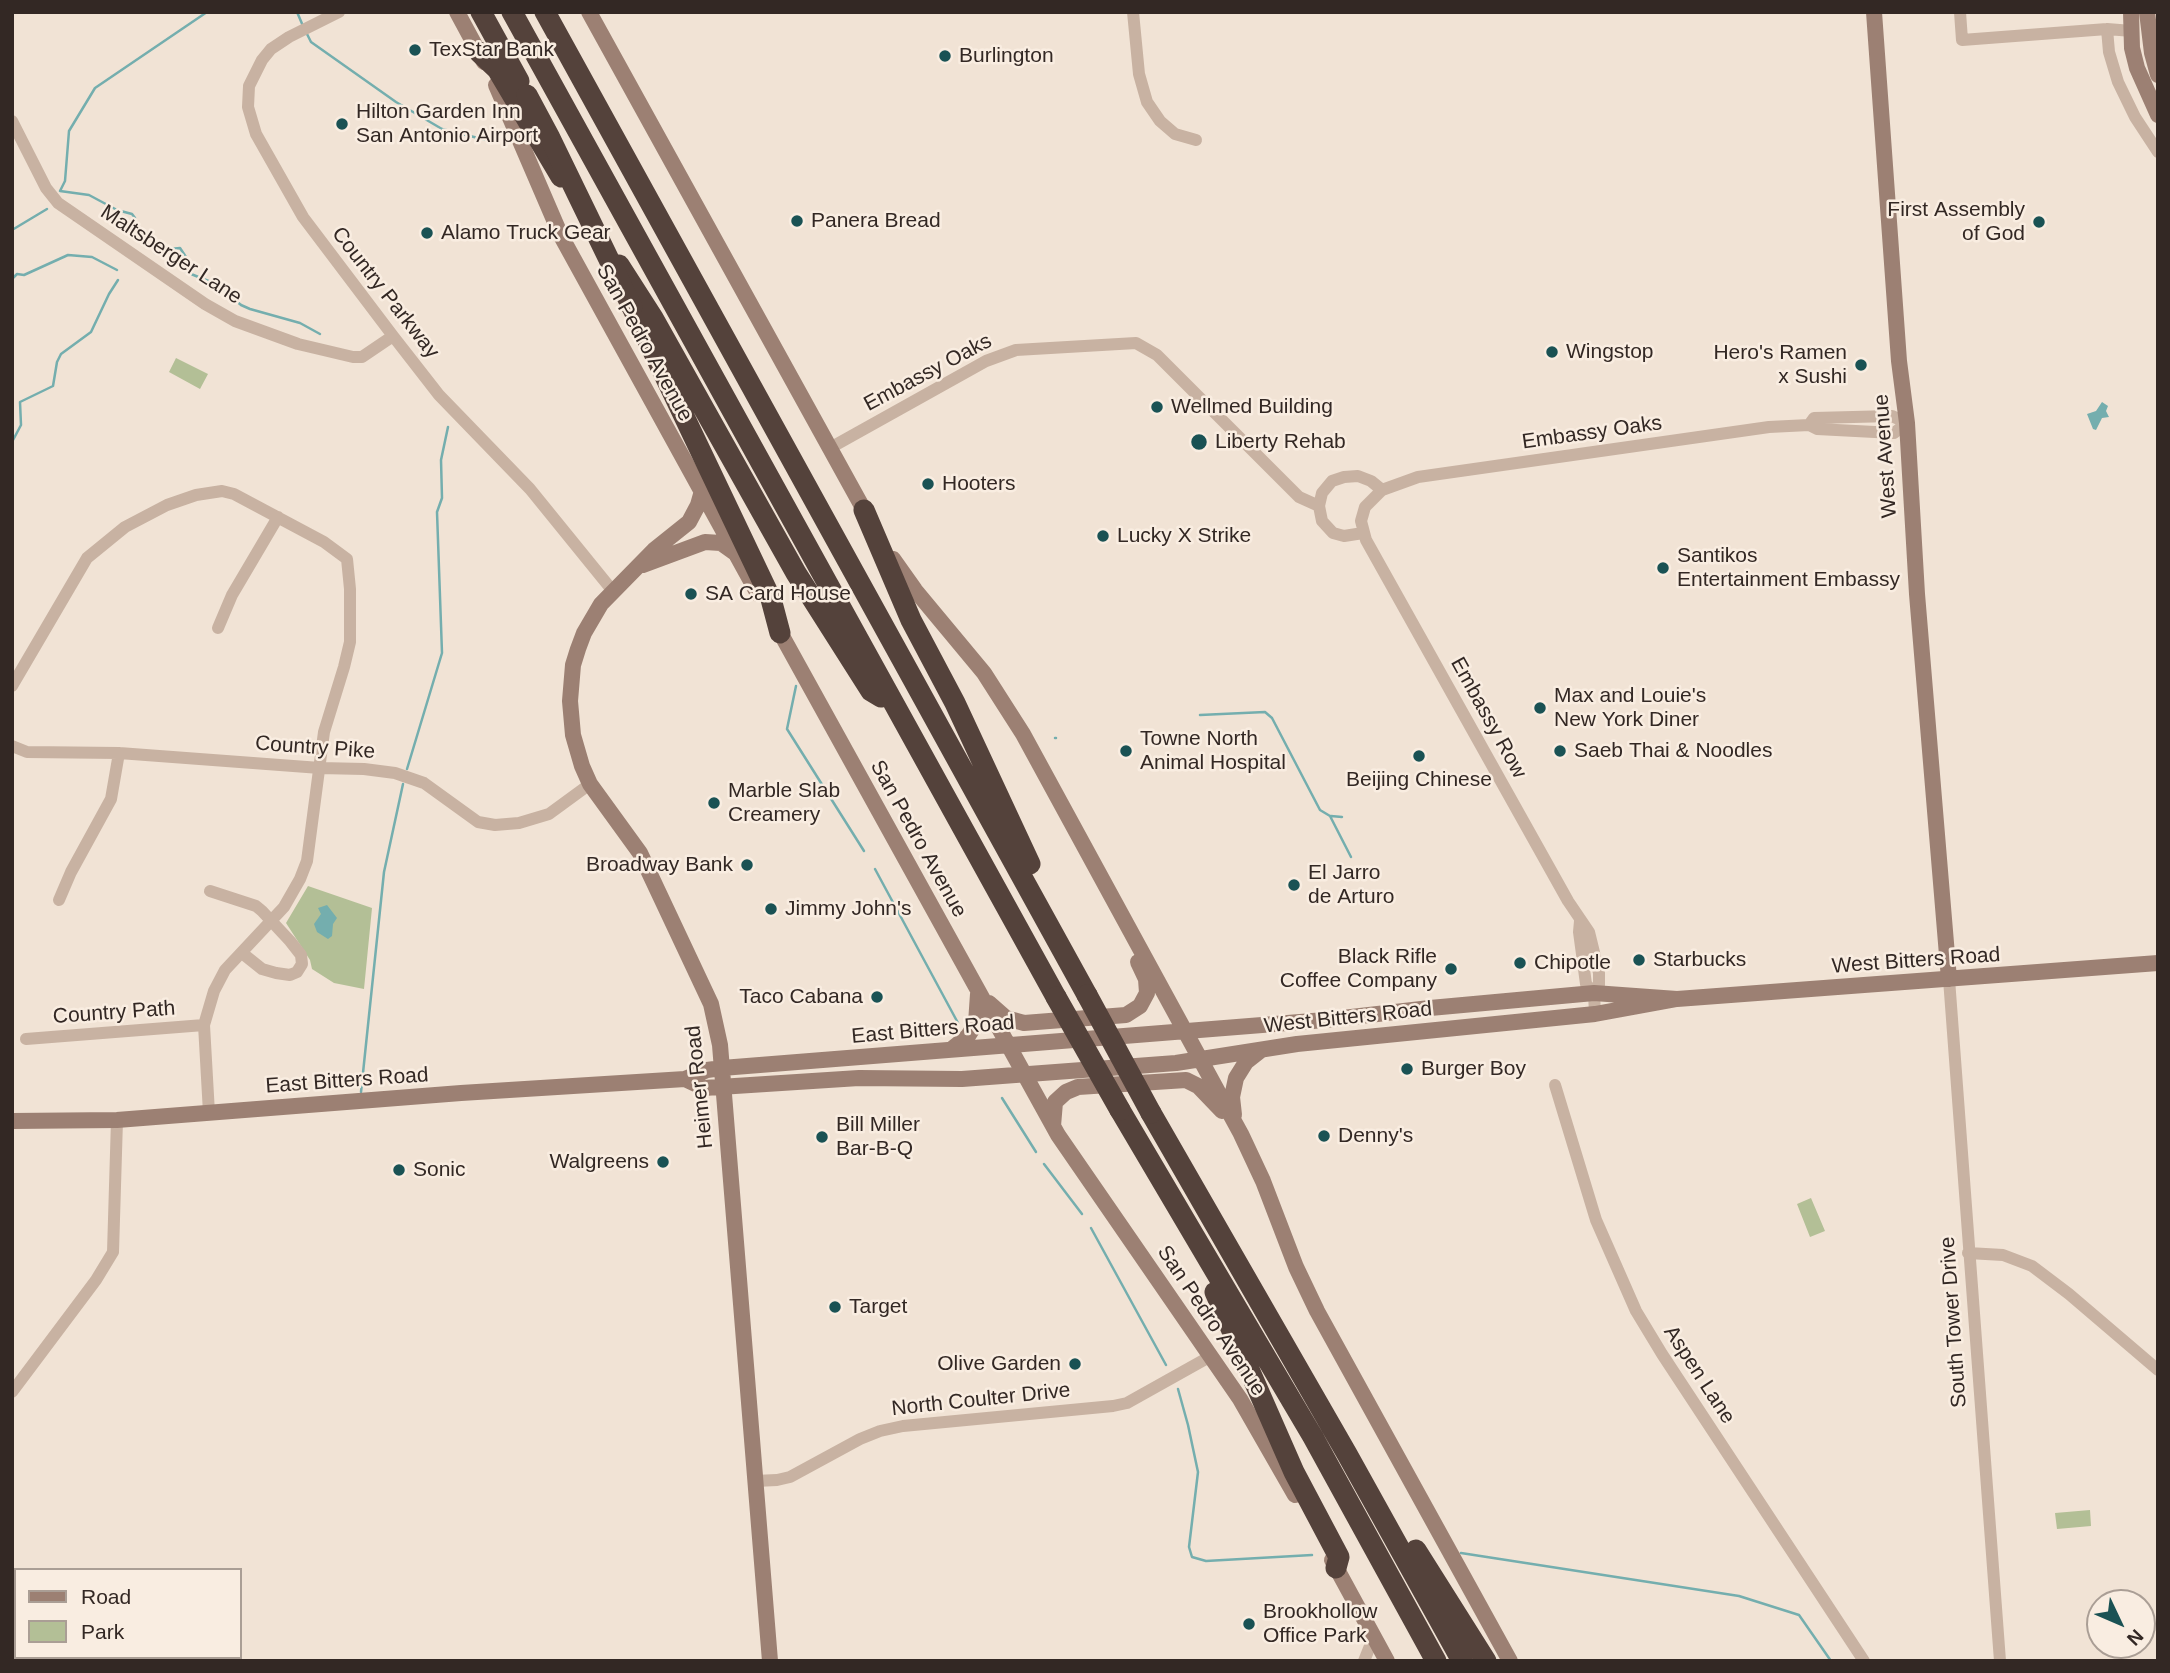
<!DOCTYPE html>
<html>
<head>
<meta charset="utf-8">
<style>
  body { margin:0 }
  #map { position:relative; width:2170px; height:1673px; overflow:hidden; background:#f1e3d5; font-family:Helvetica,sans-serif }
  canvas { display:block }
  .frame { position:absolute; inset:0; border:14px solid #332824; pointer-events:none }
  .legend { position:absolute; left:14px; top:1568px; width:228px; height:91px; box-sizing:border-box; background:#f9ede1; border:2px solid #aa9e95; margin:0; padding:9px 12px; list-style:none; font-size:21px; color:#332824 }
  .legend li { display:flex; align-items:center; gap:14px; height:35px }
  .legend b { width:35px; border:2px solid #aa9e95 }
  .north { position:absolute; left:2086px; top:1589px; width:70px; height:70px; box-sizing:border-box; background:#f9ede1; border:2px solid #aa9e95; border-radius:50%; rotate:134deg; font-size:19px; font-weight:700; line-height:28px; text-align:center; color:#332824 }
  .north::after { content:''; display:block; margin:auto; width:24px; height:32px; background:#1a5254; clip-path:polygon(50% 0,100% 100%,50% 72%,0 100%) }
</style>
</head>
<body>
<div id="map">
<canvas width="2170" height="1673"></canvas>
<div class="frame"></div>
<ul class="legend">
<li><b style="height:9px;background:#9c8073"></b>Road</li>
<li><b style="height:19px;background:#b3bf96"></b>Park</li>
</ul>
<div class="north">N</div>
</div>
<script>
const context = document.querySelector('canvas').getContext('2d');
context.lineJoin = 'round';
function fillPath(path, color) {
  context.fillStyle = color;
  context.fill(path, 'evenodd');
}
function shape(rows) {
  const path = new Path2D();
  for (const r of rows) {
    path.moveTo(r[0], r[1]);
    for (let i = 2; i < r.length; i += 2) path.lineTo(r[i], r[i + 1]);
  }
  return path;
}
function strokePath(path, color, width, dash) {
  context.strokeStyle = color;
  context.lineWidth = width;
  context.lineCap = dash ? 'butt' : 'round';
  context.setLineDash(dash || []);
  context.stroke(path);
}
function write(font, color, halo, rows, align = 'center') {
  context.font = font + ' Helvetica,sans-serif';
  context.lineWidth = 5;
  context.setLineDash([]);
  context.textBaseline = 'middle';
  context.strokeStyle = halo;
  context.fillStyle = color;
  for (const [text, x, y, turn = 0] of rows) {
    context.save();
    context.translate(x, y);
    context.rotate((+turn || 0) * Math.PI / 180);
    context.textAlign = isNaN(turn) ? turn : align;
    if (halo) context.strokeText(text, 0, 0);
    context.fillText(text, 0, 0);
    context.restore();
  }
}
const green = shape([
  [176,358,208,374,200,389,169,372],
  [308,886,372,908,364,989,334,983,312,969,310,960,286,923],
  [1811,1198,1825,1231,1810,1237,1797,1204],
  [2090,1510,2091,1526,2057,1529,2055,1513]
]);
const water = shape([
  [2102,402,2108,406,2106,411,2109,417,2102,418,2096,430,2093,429,2087,414,2096,411],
  [327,905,337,918,333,924,332,936,328,939,317,932,314,924,321,914,318,908]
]);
const stream = shape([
  [207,12,95,88,69,131,65,181,60,191,89,195,117,210,132,214,135,218,133,230,141,235,150,236,155,241,155,253,163,253,170,249,180,248,188,260,186,272,216,284,241,305,250,309,300,323,320,334],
  [297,12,303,26],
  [306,32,311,42,396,102,442,129,486,140],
  [12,230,47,209],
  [12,279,17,274,24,275,68,255,92,257,117,270],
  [12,442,21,425,20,402,53,386,57,362,61,354,91,332,109,294,118,280],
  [796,686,787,729,864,851],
  [1200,715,1265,712,1272,718,1320,810,1330,816,1351,857],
  [1055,738,1056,738],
  [407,769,442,653,437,512,442,498,441,460,448,427],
  [1331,816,1342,817],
  [875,869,958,1023],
  [361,1092,384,872,403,784],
  [1002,1098,1036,1152],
  [1044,1164,1082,1214],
  [1091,1228,1166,1365],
  [1178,1389,1188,1425,1198,1472,1189,1547,1192,1557,1206,1561,1312,1555],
  [1461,1553,1739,1596,1799,1615,1831,1661]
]);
const street = shape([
  [339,12,289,37,271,49,262,60,249,86,248,107,256,134,303,217,393,336,439,395,530,489,612,590],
  [1133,12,1139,74,1147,102,1160,121,1175,134,1196,140],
  [1960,12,1962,40,2107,29,2132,31],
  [2107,29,2109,52,2118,82,2135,117,2158,152],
  [12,121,46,188,58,203,205,304,235,321,298,344,353,357,362,357,393,336],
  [830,448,986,361,1016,350,1136,343,1157,355,1299,497,1319,506],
  [1363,533,1344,536,1333,533,1322,521,1319,506,1322,493,1332,481,1344,477,1358,476,1371,481,1382,490],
  [218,628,232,595,278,517],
  [12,686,87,558,125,527,167,505,196,495,222,491,234,494,324,542,347,559,350,589,350,642,344,667,324,732,307,861,300,879,284,907,225,970,214,991,204,1025,209,1113],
  [12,746,27,752,119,753,320,768,364,769,395,773,424,783,478,822,495,825,519,823,549,814,590,784],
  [210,891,256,906,262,911,290,941,301,955,302,964,297,972,290,975,276,973,262,969,242,953],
  [59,900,71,872,111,799,119,753],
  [1580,921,1579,932,1586,984,1594,993],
  [1949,979,2000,1661],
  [1595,1014,1594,993,1599,985,1599,973,1589,932,1568,901,1366,540,1361,521,1365,507,1382,490,1418,477,1769,427,1809,425,1817,429,1894,433,1907,423,1892,416,1814,418,1809,425],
  [26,1039,204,1025],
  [1555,1085,1596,1220,1636,1311,1662,1354,1864,1661],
  [1968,1253,2003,1255,2032,1266,2069,1294,2158,1370],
  [12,1392,96,1280,113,1252,117,1120],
  [755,1481,777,1480,790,1477,860,1439,880,1431,903,1426,1113,1406,1127,1403,1211,1356],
  [219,1657,220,1661],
  [84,1661,131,1657],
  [1364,1661,1370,1646,1371,1632]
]);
const secondary = shape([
  [457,12,484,62],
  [589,12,869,519],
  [1874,12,1899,361,1907,423,1917,594,1949,979],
  [2131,12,2132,48,2137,68,2158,115],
  [2147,12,2152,53,2158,75],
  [496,85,561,236,758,594],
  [702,491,698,505,689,522,654,550,601,604,584,633,578,649,573,665,570,701,573,735,582,766,590,784,640,853,711,1004,720,1045,770,1661],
  [893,559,915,590,984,673,1023,734,1241,1134,1263,1181,1296,1267,1317,1311,1510,1661],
  [643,565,705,542,721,543,735,553],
  [776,625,1058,1135,1240,1399,1295,1495],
  [989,1003,1006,1018,1024,1023,1126,1015,1140,1006,1147,993,1146,979,1138,962],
  [953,1048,968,1036,976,1023,978,994],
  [685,1079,704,1088,859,1078,962,1079,1176,1063,1297,1044,1595,1014,1677,999,2158,963],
  [1234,1115,1232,1097,1236,1078,1246,1062,1260,1051],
  [12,1121,117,1120,461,1093,685,1079,707,1070,722,1068,1325,1020,1430,1008,1594,993,1677,999],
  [1053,1126,1055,1102,1066,1092,1078,1087,1186,1080,1198,1086,1222,1111],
  [1332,1560,1387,1661]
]);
const highway = shape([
  [481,12,519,81],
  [512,12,1056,997],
  [545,12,1087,995],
  [479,52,497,69,561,177],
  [619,265,653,318,796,573,871,691,881,697],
  [632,307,771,599,780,633],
  [864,510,911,620,955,703,1030,864],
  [1120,1110,1313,1437,1436,1661],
  [1151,1113,1347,1454,1462,1661],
  [1215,1292,1294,1472,1339,1557,1336,1568],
  [1416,1550,1486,1661]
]);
const highwayBridge = shape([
  [527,95,550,138,632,307],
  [1087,995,1151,1113],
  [1056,997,1120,1110]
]);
const markers = [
  [415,50,7,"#1a5254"],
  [945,56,7,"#1a5254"],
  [342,124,7,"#1a5254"],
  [797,221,7,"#1a5254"],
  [2039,222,7,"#1a5254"],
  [427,233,7,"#1a5254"],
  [1552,352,7,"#1a5254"],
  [1861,365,7,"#1a5254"],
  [1157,407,7,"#1a5254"],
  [1199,442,9,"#1a5254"],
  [928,484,7,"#1a5254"],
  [1103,536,7,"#1a5254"],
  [1663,568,7,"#1a5254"],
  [691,594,7,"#1a5254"],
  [1540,708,7,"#1a5254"],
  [1126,751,7,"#1a5254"],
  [1560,751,7,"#1a5254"],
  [1419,756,7,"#1a5254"],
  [714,803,7,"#1a5254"],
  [747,865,7,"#1a5254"],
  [1294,885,7,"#1a5254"],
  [771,909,7,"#1a5254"],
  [1639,960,7,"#1a5254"],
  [1520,963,7,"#1a5254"],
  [1451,969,7,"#1a5254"],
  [877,997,7,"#1a5254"],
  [1407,1069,7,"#1a5254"],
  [1324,1136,7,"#1a5254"],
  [822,1137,7,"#1a5254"],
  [663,1162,7,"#1a5254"],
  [399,1170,7,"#1a5254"],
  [835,1307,7,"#1a5254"],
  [1075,1364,7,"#1a5254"],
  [1249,1624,7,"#1a5254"]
];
const poiNames = [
  ["TexStar Bank",429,50],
  ["Burlington",959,56],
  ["Hilton Garden Inn",356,112],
  ["San Antonio Airport",356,136],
  ["First Assembly",2025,210,"right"],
  ["of God",2025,234,"right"],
  ["Panera Bread",811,221],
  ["Alamo Truck Gear",441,233],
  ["Wingstop",1566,352],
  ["Hero's Ramen",1847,353,"right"],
  ["x Sushi",1847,377,"right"],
  ["Wellmed Building",1171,407],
  ["Liberty Rehab",1215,442],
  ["Hooters",942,484],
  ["Lucky X Strike",1117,536],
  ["Santikos",1677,556],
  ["Entertainment Embassy",1677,580],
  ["SA Card House",705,594],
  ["Max and Louie's",1554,696],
  ["New York Diner",1554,720],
  ["Towne North",1140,739],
  ["Animal Hospital",1140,763],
  ["Saeb Thai & Noodles",1574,751],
  ["Beijing Chinese",1419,780,"center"],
  ["Marble Slab",728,791],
  ["Creamery",728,815],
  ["Broadway Bank",733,865,"right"],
  ["El Jarro",1308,873],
  ["de Arturo",1308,897],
  ["Jimmy John's",785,909],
  ["Black Rifle",1437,957,"right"],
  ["Coffee Company",1437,981,"right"],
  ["Starbucks",1653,960],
  ["Chipotle",1534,963],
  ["Taco Cabana",863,997,"right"],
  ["Burger Boy",1421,1069],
  ["Bill Miller",836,1125],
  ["Bar-B-Q",836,1149],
  ["Denny's",1338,1136],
  ["Walgreens",649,1162,"right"],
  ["Sonic",413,1170],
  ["Target",849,1307],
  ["Olive Garden",1061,1364,"right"],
  ["Brookhollow",1263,1612],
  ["Office Park",1263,1636]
];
const streetNames = [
  ["Maltsberger Lane",171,255,33],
  ["Country Parkway",385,293,52],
  ["San Pedro Avenue",644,343,61],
  ["Embassy Oaks",928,373,-28],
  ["Embassy Oaks",1592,433,-8],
  ["West Avenue",1886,456,-94],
  ["Embassy Row",1488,718,61],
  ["Country Pike",315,748,4],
  ["San Pedro Avenue",918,839,61],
  ["West Bitters Road",1916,961,-4],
  ["Country Path",114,1013,-4],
  ["West Bitters Road",1348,1018,-6],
  ["East Bitters Road",933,1030,-5],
  ["East Bitters Road",347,1081,-4],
  ["Heimer Road",700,1087,-96],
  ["San Pedro Avenue",1211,1321,56],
  ["South Tower Drive",1954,1322,-94],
  ["Aspen Lane",1699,1375,57],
  ["North Coulter Drive",981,1400,-6]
];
fillPath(green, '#b3bf96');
fillPath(water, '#74aeae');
strokePath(stream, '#74aeae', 2.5);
strokePath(street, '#c8b2a2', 12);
strokePath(secondary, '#9c8073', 16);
strokePath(highway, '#54423b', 21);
strokePath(highwayBridge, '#54423b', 21);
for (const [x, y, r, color] of markers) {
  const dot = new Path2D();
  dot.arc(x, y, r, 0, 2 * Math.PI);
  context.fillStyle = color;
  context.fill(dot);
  strokePath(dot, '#f9ede1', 2.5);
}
write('21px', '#332824', '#f9ede1', poiNames, 'left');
write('21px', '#332824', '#f9ede1', streetNames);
</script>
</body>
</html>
